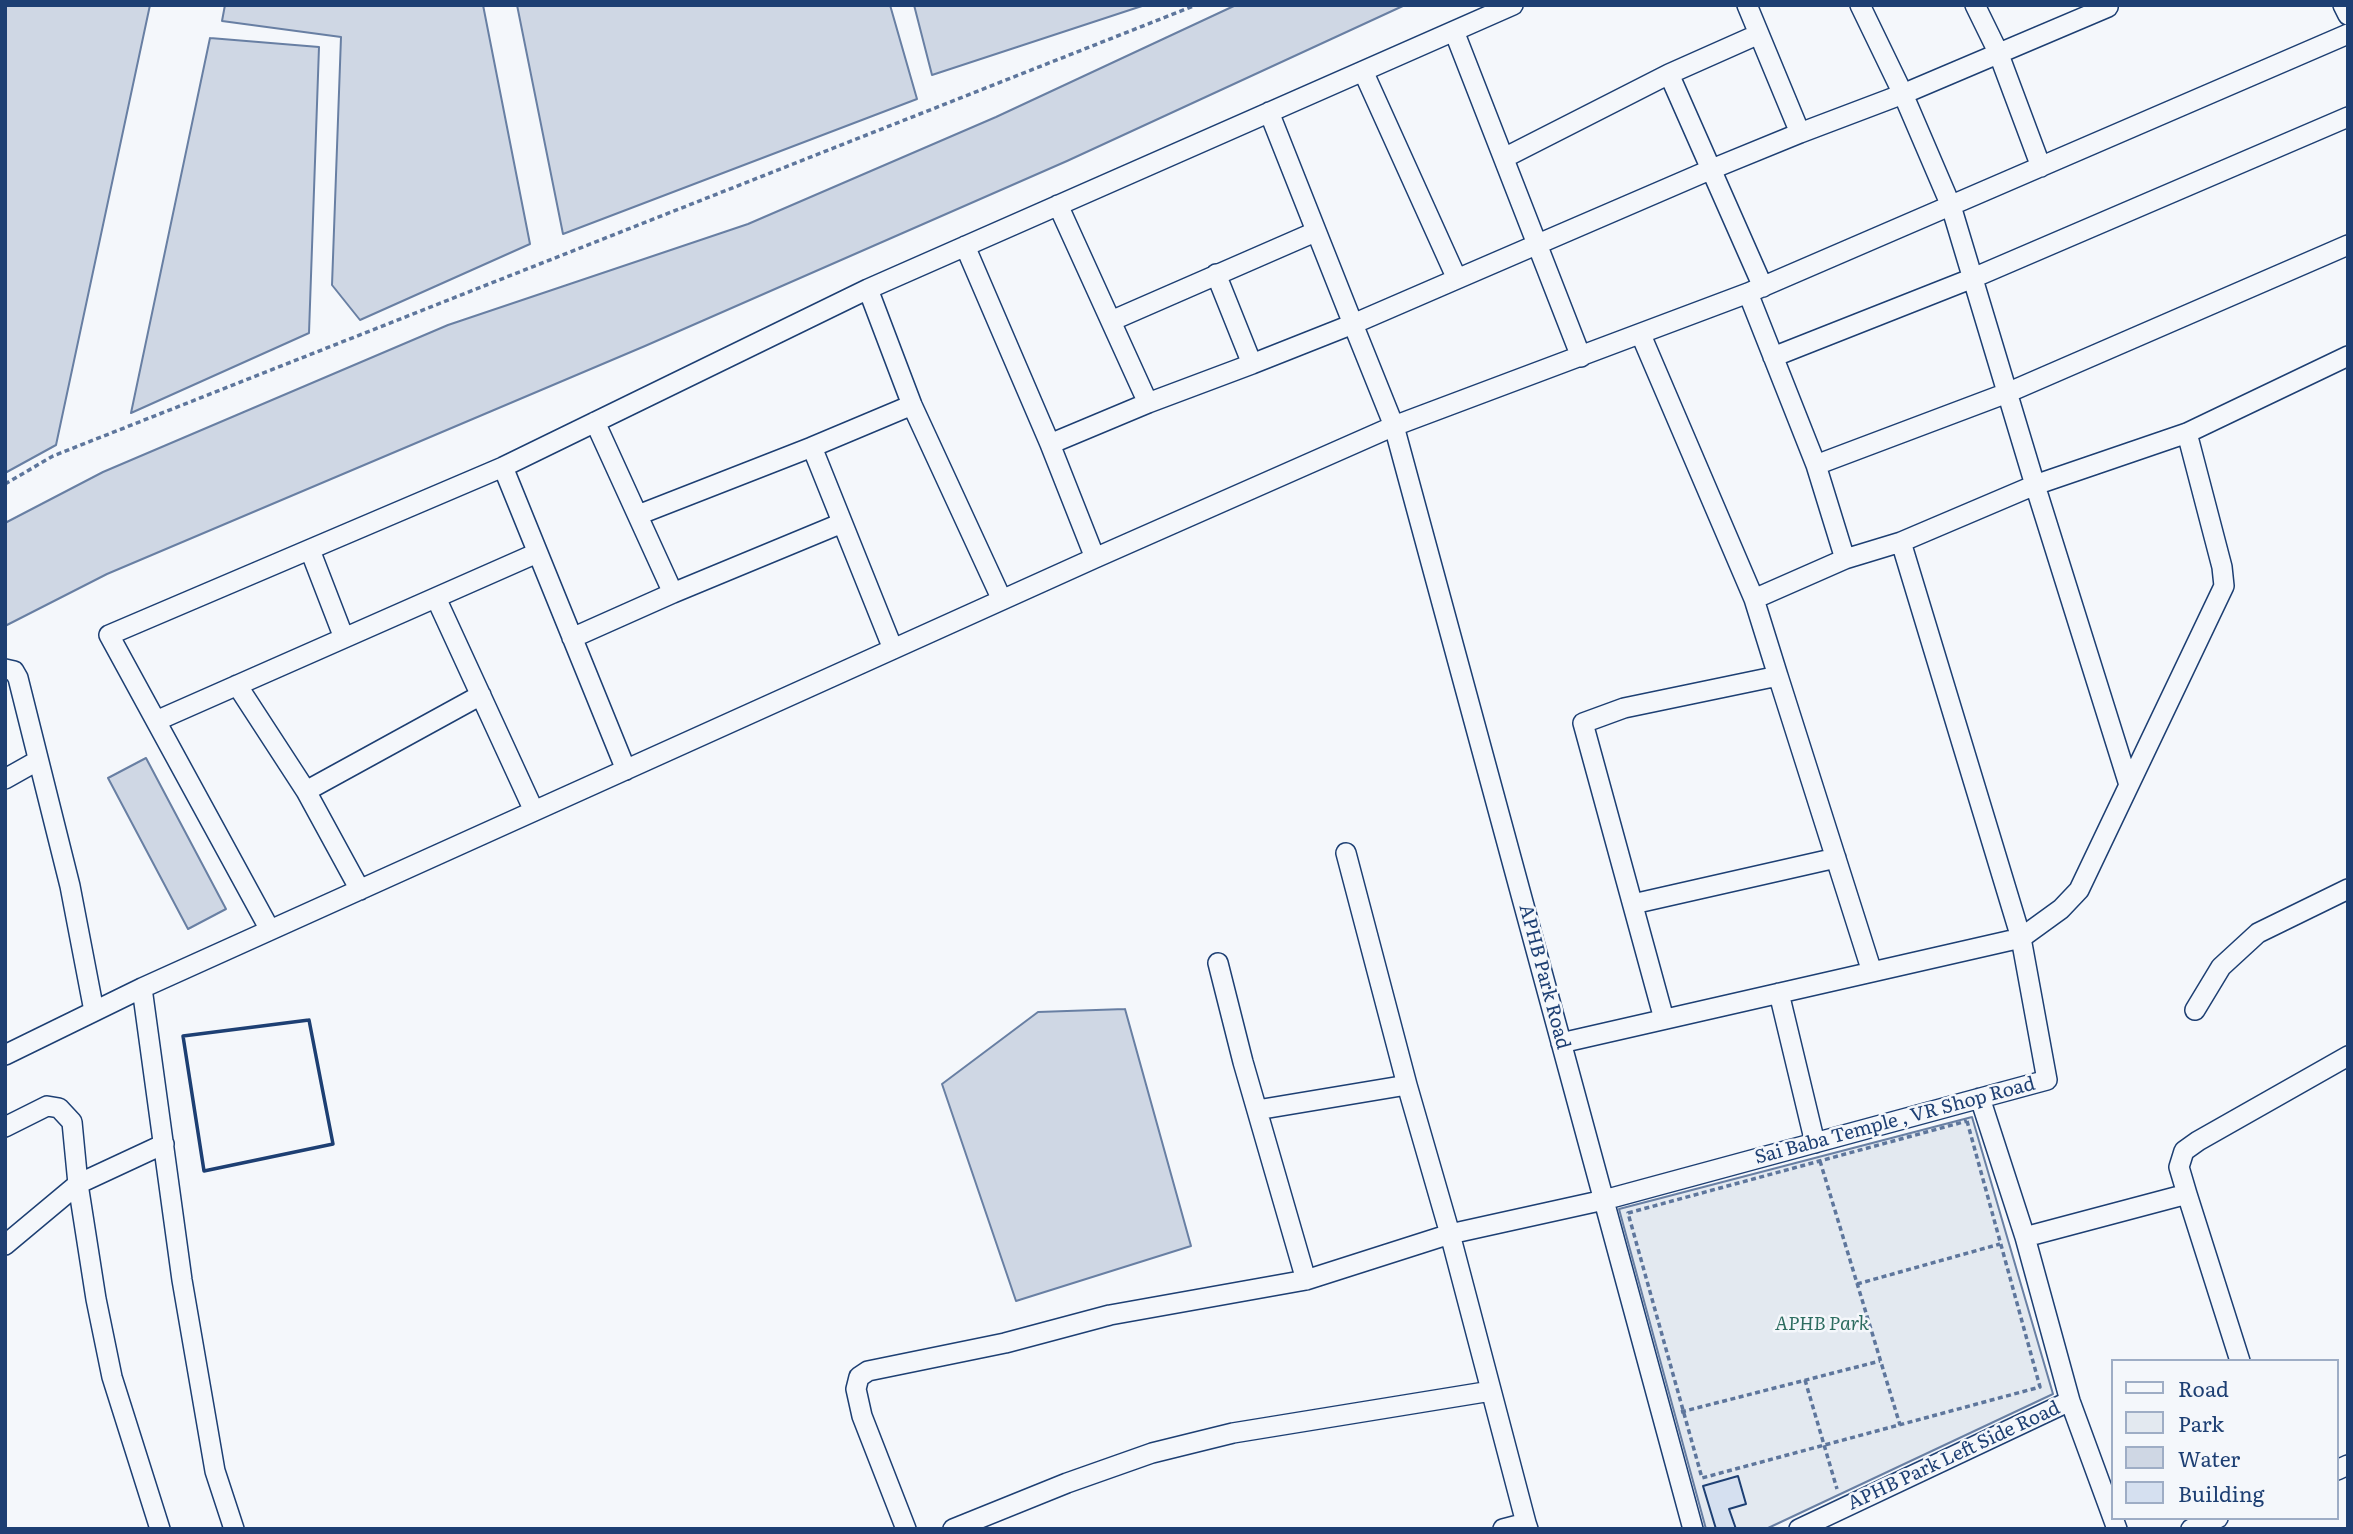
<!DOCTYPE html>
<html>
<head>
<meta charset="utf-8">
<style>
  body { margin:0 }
  #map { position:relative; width:2353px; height:1534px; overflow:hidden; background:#f4f7fb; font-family:Literata,serif }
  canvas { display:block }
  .frame { position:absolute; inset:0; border:7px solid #1d3f73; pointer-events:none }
  .legend { position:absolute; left:2111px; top:1359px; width:228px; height:161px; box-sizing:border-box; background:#f4f7fb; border:2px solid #9eadc5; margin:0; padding:9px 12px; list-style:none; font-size:21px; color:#1d3f73 }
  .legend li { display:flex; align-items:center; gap:14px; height:35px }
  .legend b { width:35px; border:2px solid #9eadc5 }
</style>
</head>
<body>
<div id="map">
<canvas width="2353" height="1534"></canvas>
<div class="frame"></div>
<ul class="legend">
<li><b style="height:9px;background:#f4f7fb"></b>Road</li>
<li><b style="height:19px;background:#e3e9f0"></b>Park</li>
<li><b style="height:19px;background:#cfd7e4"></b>Water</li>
<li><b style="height:19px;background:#d5e0f0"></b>Building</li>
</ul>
</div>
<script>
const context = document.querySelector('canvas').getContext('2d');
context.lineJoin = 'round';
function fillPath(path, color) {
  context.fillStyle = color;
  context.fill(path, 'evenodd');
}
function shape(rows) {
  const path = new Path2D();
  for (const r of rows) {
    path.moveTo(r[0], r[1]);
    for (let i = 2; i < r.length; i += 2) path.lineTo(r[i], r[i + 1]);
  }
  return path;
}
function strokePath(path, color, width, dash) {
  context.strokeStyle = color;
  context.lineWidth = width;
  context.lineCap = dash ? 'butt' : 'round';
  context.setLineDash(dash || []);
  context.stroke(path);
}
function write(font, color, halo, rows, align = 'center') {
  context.font = font + ' Literata,serif';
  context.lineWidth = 5;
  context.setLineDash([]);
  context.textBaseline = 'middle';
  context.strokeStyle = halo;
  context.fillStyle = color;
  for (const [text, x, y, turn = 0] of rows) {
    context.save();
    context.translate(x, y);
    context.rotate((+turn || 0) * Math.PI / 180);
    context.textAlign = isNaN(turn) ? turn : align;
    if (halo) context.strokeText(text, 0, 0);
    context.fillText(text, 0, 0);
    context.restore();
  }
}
const green = shape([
  [1972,1117,2053,1394,1766,1529,1706,1529,1619,1209,1972,1117]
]);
const water = shape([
  [5,5,150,5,56,445,5,473,5,5],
  [225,5,483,5,530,244,360,320,332,285,341,37,222,21,225,5],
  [517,5,890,5,917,99,563,234,517,5],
  [914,5,1145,5,932,75,914,5],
  [1236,5,1405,5,1067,161,645,346,107,574,5,626,5,523,103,472,448,325,748,224,996,117,1236,5],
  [210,38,319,47,309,333,131,413,210,38],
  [146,758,226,909,188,929,108,778,146,758],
  [1125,1009,1191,1246,1016,1301,942,1084,1038,1012,1125,1009]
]);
const building = shape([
  [1738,1476,1746,1504,1729,1509,1736,1529,1716,1529,1703,1486,1738,1476]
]);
const path = shape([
  [5,484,53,456,1196,5],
  [1967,1121,2040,1387,1702,1478,1628,1213,1967,1121],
  [1820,1161,1900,1425],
  [1857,1284,2000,1244],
  [1805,1380,1837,1489],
  [1681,1412,1880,1361]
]);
const street = shape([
  [1747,5,1800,133,1903,94,2108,7,2107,5],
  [1860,5,1903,94,1951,206,2035,485,2129,785],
  [1975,5,1998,52,2041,167],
  [2343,5,2348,15],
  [1454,31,1581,357],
  [1669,74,1759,34],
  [1269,112,1353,324,1457,279,1363,71],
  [1504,158,1669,74,1763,287],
  [965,246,1050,444,1095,558],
  [1216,274,1252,364,1353,324,1394,426,1693,1529],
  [1457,279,1712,169,1800,133],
  [868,289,912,405,1002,600],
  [1111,321,1315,232],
  [1641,335,1754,599,1778,676,1624,708,1583,723,1664,1019],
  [1773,357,1973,278,2348,117],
  [1148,403,1252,364],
  [1050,444,1148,403,1058,205],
  [812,447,912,405],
  [1816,465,2007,393,2348,245],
  [503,467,626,770],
  [638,515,812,447,893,649],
  [1901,542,2035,485,2187,433,2348,356],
  [310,550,344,638],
  [673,593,842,523],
  [436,598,534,811],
  [1754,599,1845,559],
  [572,638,673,593,595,422],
  [5,669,14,671,18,678,70,886,94,1011],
  [1778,676,1872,972],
  [237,685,306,791,360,890],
  [156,721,537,553],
  [5,779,37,761],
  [306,791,481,695],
  [1633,904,1836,858],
  [270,930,109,635,503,467,868,289,1513,5],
  [1218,963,1243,1062,1306,1280,1450,1234,1526,1523],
  [142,988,182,1280,215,1471,234,1529],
  [1779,993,1815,1143],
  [2195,1010,2221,967,2258,933,2348,889],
  [1561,1043,2021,938,1901,542,1845,559,1816,465,1748,293],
  [5,1055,142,988,1095,558,1394,426,1748,293,2348,34],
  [1407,1085,1450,1234,1604,1200,2047,1080,2021,938,2061,909,2079,890,2224,586,2222,567,2187,433],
  [1980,1098,2025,1237,2070,1401,2117,1529],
  [1257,1110,1407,1085,1346,853],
  [5,1127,47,1106,59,1108,72,1122,78,1184,5,1245],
  [2025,1237,2187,1194],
  [2240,1361,2187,1194,2179,1167,2184,1151,2198,1141,2348,1056],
  [2337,1470,2348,1465],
  [160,1529,112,1377,96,1299,78,1184,164,1144],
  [906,1529,862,1416,856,1389,859,1377,868,1371,1005,1343,1110,1315,1306,1280],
  [953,1529,1067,1483,1152,1453,1233,1433,1491,1391],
  [1503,1529,1526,1523,1528,1529],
  [1799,1529,2070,1401],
  [2191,1529,2218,1518]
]);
const wall = shape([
  [309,1020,333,1144,204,1171,183,1036,309,1020]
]);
const streetNames = [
  ["APHB Park Road",1544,977,75],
  ["Sai Baba Temple , VR Shop Road",1895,1121,-15],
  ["APHB Park Left Side Road",1954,1456,-25]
];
const parkNames = [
  ["APHB Park",1822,1324]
];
fillPath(green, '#e3e9f0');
strokePath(green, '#687fa3', 2);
fillPath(water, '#cfd7e4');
strokePath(water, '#687fa3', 2);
fillPath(building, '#d5e0f0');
strokePath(building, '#1d3f73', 2);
strokePath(street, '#1d3f73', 22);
strokePath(path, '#5e769c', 3.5, [5, 3.5]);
strokePath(street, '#f4f7fb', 19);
strokePath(wall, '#1d3f73', 3.5);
write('19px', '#1d3f73', '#f4f7fb', streetNames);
write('italic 19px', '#2c6c60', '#f4f7fb', parkNames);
</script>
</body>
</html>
